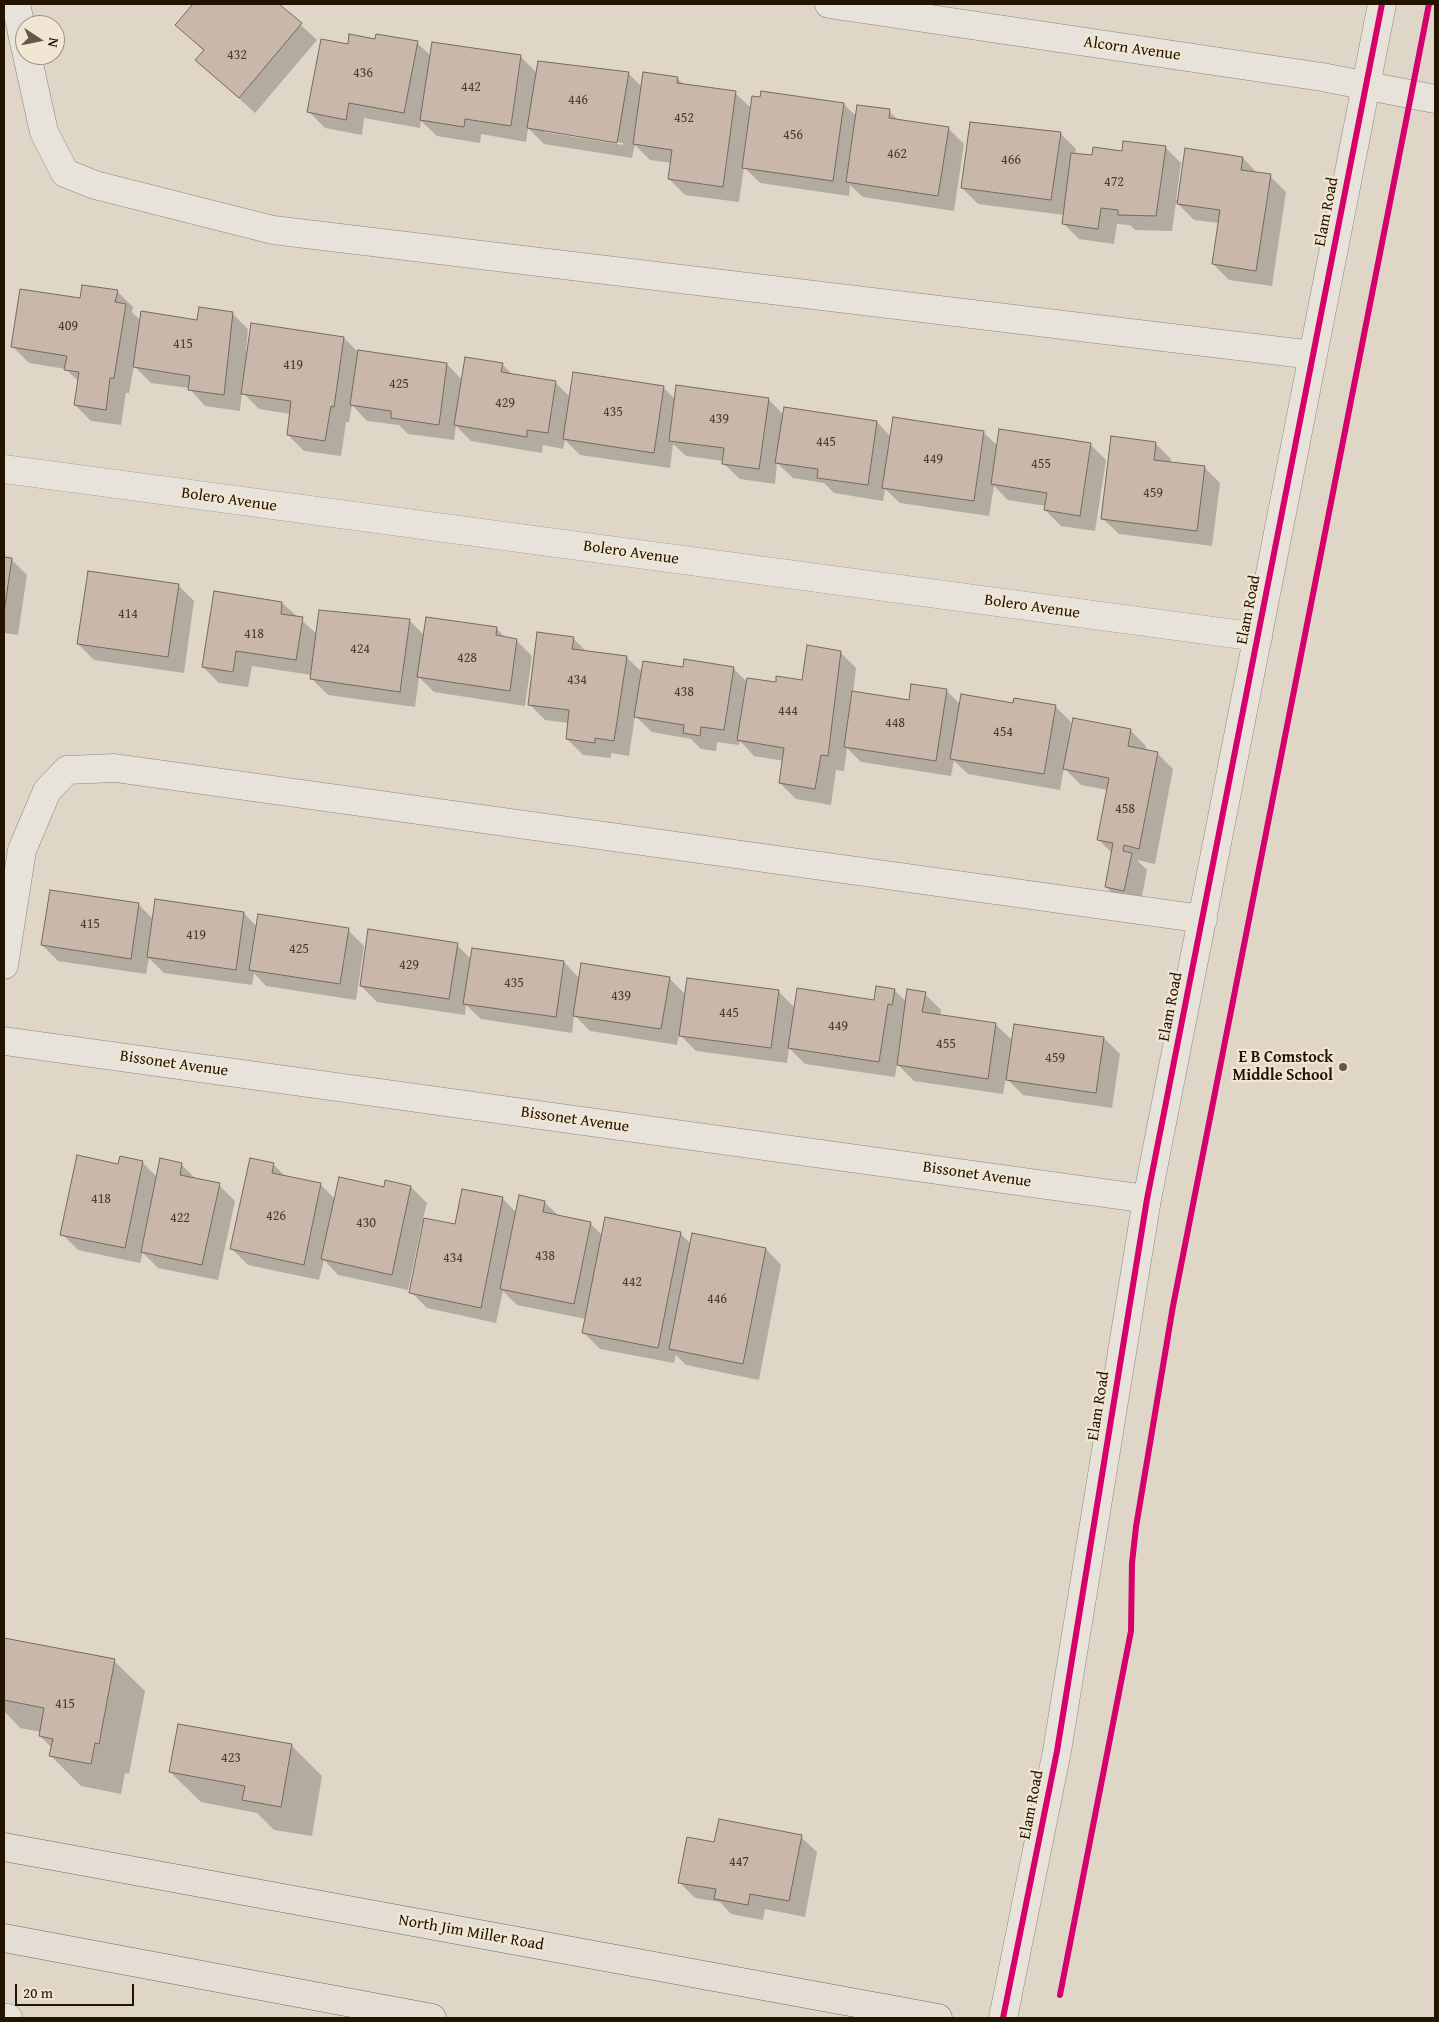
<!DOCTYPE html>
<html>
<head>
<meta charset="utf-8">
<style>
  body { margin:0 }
  #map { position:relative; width:1439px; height:2022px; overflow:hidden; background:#e0d6c8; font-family:"Gentium Book Plus",serif }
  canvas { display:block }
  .frame { position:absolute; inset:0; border:5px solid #231400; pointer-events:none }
  .north { position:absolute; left:15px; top:15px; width:50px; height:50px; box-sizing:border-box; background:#f1e6d4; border:1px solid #9f927f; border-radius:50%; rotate:101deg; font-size:14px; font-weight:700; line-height:20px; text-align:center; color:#231400 }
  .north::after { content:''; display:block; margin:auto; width:18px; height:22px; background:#655846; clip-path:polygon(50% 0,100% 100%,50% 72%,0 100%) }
  .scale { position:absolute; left:15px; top:1984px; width:119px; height:22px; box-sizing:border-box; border:2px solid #231400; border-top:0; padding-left:6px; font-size:15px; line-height:18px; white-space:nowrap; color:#231400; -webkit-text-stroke:4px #f1e6d4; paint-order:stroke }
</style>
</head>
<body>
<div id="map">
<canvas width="1439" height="2022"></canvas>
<div class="frame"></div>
<div class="north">N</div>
<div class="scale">20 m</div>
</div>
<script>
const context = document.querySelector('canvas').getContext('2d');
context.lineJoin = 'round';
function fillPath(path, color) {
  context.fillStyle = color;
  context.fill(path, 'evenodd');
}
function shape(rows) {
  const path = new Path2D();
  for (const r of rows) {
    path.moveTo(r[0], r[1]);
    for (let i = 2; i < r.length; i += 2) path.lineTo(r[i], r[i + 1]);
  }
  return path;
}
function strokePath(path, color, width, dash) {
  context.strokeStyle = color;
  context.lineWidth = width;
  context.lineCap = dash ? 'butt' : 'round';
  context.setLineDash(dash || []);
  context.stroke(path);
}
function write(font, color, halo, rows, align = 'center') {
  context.font = font + ' "Gentium Book Plus",serif';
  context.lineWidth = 4.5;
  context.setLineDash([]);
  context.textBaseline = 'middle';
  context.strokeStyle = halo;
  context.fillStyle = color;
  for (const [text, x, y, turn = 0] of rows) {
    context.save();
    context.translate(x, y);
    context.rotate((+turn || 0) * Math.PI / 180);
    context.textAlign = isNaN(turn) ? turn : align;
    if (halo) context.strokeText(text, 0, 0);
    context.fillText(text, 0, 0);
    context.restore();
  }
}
const shadow = shape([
  [195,4,278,4,317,40,255,113,197,60,204,51,177,25],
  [376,41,417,43,431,56,521,57,537,73,628,73,642,87,677,78,685,86,735,93,752,109,844,104,857,117,889,111,899,121,948,128,964,144,954,211,863,197,850,185,849,196,760,183,744,167,739,202,685,195,669,179,672,163,650,160,635,145,632,158,544,144,528,128,526,142,481,134,480,143,437,136,421,121,420,128,364,118,362,135,325,128,309,112,348,45],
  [544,130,623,143,623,145,544,132],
  [1060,133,1076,149,1075,154,1093,157,1165,147,1181,163,1176,200,1243,158,1258,174,1270,176,1286,192,1272,286,1229,280,1213,264,1219,223,1194,220,1176,202,1172,231,1135,230,1130,225,1117,224,1114,244,1079,239,1063,223,1064,215,978,204,962,188],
  [117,291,133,307,132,312,141,321,198,321,232,313,248,329,246,351,344,338,359,353,359,352,447,364,462,380,502,364,514,376,556,383,570,397,663,387,675,399,768,399,784,415,877,422,891,437,983,432,998,446,1090,444,1106,460,1095,531,1061,526,1045,510,1046,506,1008,500,994,486,989,516,900,503,885,489,883,501,834,493,824,483,793,478,777,463,775,484,740,479,724,464,724,461,686,456,673,444,670,468,580,455,565,440,563,449,543,445,542,453,471,441,456,426,454,440,408,434,399,425,367,421,352,405,349,422,346,422,341,456,304,451,288,435,291,414,259,409,242,392,240,411,205,406,189,388,151,383,134,366,129,393,126,393,121,425,91,421,75,405,79,382,66,369,29,363,13,347,81,300],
  [1155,443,1171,459,1171,463,1204,467,1220,483,1212,546,1119,534,1103,519],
  [4,558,11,559,27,575,18,635,4,633],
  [178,585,194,601,184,673,94,660,78,644],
  [282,603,317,634,409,620,425,636,497,629,506,638,516,640,532,656,525,706,434,692,419,677,415,707,328,695,312,679,312,675,252,666,248,687,219,683,203,667],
  [573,638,587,652,626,657,643,673,684,669,733,668,748,683,803,682,840,652,856,668,853,693,910,701,946,690,961,705,1055,706,1071,722,1069,734,1130,730,1146,746,1145,751,1157,753,1173,769,1155,864,1137,860,1147,870,1140,906,1122,902,1106,887,1113,854,1098,839,1108,790,1081,785,1064,768,1060,790,968,774,954,761,951,776,861,762,847,748,844,771,836,770,831,805,796,799,780,783,784,761,754,756,740,741,739,745,717,742,716,751,701,749,691,739,652,732,635,716,629,756,611,753,611,758,583,755,567,739,569,723,545,720,529,704],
  [138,904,153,919,244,913,257,927,348,930,364,946,356,1000,266,986,254,973,252,985,164,973,149,958,146,974,58,961,42,945],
  [457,945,471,959,564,962,580,979,669,978,686,995,778,991,795,1008,875,1001,894,990,907,1002,925,994,941,1010,940,1016,995,1024,1013,1041,1104,1038,1120,1054,1112,1108,1023,1095,1006,1078,1003,1094,914,1081,897,1064,895,1077,805,1064,789,1048,787,1063,696,1051,679,1034,677,1045,590,1031,574,1015,572,1033,481,1019,466,1005,465,1015,377,1002,361,986],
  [142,1162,157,1177,181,1164,197,1180,219,1185,235,1201,218,1280,158,1268,143,1253,140,1263,78,1250,62,1234,119,1166],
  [273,1164,287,1178,320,1184,335,1199,385,1188,411,1187,427,1203,423,1219,456,1226,502,1198,517,1213,544,1202,559,1216,590,1223,602,1235,680,1233,691,1244,766,1249,781,1265,759,1380,686,1365,676,1355,674,1363,600,1349,584,1333,586,1319,517,1305,503,1291,496,1323,427,1308,411,1292,425,1223,422,1223,408,1290,338,1275,324,1260,319,1280,248,1265,232,1249],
  [4,1640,114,1661,145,1691,129,1774,125,1773,121,1794,81,1786,51,1756,52,1748,40,1736,41,1732,20,1728,4,1711],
  [291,1745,322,1776,312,1836,274,1830,257,1813,201,1802,170,1772],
  [801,1837,817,1852,805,1917,765,1909,763,1920,731,1914,720,1902,695,1898,679,1882,715,1844]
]);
const building = shape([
  [193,4,279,4,302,23,239,98,195,60,204,50,175,25,193,4],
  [349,34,375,39,376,34,418,41,404,113,349,103,346,120,307,112,321,39,348,44,349,34],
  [432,42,521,55,511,126,465,119,464,127,420,120,432,42],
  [538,61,629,72,617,143,527,128,538,61],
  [643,72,678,77,677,83,736,91,723,187,668,179,672,150,633,144,643,72],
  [761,91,844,103,833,181,742,168,752,96,760,97,761,91],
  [857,105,890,109,889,118,949,127,938,196,846,182,857,105],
  [970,122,1061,132,1051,200,961,188,970,122],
  [1123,141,1166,146,1156,216,1118,215,1118,210,1101,208,1098,229,1062,224,1071,153,1092,155,1093,147,1122,151,1123,141],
  [1185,148,1243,157,1241,170,1271,174,1256,271,1212,264,1220,210,1177,204,1185,148],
  [82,285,118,290,115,302,126,304,114,378,110,378,106,410,74,405,79,372,64,370,67,356,11,347,20,289,80,298,82,285],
  [199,307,233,312,224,395,188,390,190,376,133,367,141,311,197,320,199,307],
  [251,323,344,337,334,407,331,406,325,441,287,435,291,401,241,394,251,323],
  [358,350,447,363,439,425,391,418,391,411,350,405,358,350],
  [465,357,503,363,501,372,556,381,548,433,527,430,527,437,454,425,465,357],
  [573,372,664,386,654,453,563,439,573,372],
  [676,385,769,398,759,469,722,464,724,448,669,441,676,385],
  [784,407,877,421,868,485,817,478,818,469,775,463,784,407],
  [893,417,984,431,974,501,882,488,893,417],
  [999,429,1091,443,1080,516,1044,510,1047,493,991,484,999,429],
  [1111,436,1156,442,1154,460,1205,466,1197,531,1101,519,1111,436],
  [4,557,12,558,4,612,4,557],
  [88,571,179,584,168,657,77,644,88,571],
  [214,591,282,602,281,614,303,617,296,660,236,651,233,672,202,667,214,591],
  [319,610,410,619,400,692,310,679,319,610],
  [426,617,497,627,496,635,517,639,510,691,417,677,426,617],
  [537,632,574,637,572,649,627,656,614,741,595,738,595,743,566,739,569,710,528,705,537,632],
  [807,645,841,651,828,756,821,755,815,789,779,783,784,748,737,740,747,678,776,682,776,676,802,680,807,645],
  [684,659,734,667,724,730,701,727,700,736,683,733,684,725,634,717,643,661,683,667,684,659],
  [911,684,947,689,936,761,844,747,852,691,909,700,911,684],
  [961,694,1013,703,1014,698,1056,705,1044,774,950,759,961,694],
  [1073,718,1131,729,1128,746,1158,752,1139,849,1124,845,1123,851,1132,853,1124,891,1105,887,1113,843,1097,840,1109,778,1063,769,1073,718],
  [50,890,139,903,131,959,41,945,50,890],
  [155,899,244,912,236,970,147,957,155,899],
  [258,914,349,928,340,984,249,970,258,914],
  [368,929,458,943,449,999,360,986,368,929],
  [472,948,564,961,556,1017,463,1004,472,948],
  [581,963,670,977,661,1029,573,1016,581,963],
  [687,978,779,990,771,1048,679,1036,687,978],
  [876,986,895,989,892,1005,888,1004,879,1062,788,1048,797,988,874,1000,876,986],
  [907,989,926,992,922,1012,996,1023,988,1079,897,1065,907,989],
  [1014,1024,1104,1037,1096,1093,1006,1080,1014,1024],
  [77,1155,118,1164,120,1156,143,1161,125,1248,60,1235,77,1155],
  [160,1158,182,1163,180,1175,220,1183,202,1265,141,1252,160,1158],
  [250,1158,274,1163,272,1173,321,1183,304,1265,230,1249,250,1158],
  [339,1177,384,1187,385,1180,411,1186,392,1275,321,1259,339,1177],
  [462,1189,503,1197,481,1308,409,1293,424,1218,455,1224,462,1189],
  [519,1195,545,1201,543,1212,591,1222,574,1304,500,1289,519,1195],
  [605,1217,681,1232,658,1348,582,1333,605,1217],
  [692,1233,766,1248,743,1364,669,1349,692,1233],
  [4,1638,115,1659,99,1744,95,1743,91,1764,49,1756,53,1739,39,1736,44,1708,4,1700,4,1638],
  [178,1724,292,1744,281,1807,242,1800,245,1786,169,1772,178,1724],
  [719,1819,802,1835,789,1901,750,1894,748,1905,714,1899,716,1889,678,1883,687,1837,714,1842,719,1819]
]);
const minor = shape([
  [16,4,25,47],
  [829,4,1322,77,1435,99],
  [27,55,44,132,65,173,95,185,273,230,1313,355],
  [4,469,1258,637],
  [4,965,22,850,47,791,67,770,115,768,1203,919],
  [4,1041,1147,1199],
  [4,2018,8,2018],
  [1003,2018,1057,1751,1147,1199,1382,4]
]);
const major = shape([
  [4,1847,938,2018],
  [4,1938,432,2018]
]);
const cycleway = shape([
  [1060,1995,1131,1631,1132,1563,1136,1527,1173,1306,1429,4],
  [1003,2018,1057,1751,1147,1199,1382,4]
]);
const markers = [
  [1343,1067,5,"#655846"]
];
const numberNames = [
  ["432",237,55],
  ["436",363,73],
  ["442",471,87],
  ["446",578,100],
  ["452",684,118],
  ["456",793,135],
  ["462",897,154],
  ["466",1011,160],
  ["472",1114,182],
  ["409",68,326],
  ["415",183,344],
  ["419",293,365],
  ["425",399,384],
  ["429",505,403],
  ["435",613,412],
  ["439",719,419],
  ["445",826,442],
  ["449",933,459],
  ["455",1041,464],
  ["459",1153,493],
  ["414",128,614],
  ["418",254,634],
  ["424",360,649],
  ["428",467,658],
  ["434",577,680],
  ["438",684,692],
  ["444",788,711],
  ["448",895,723],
  ["454",1003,732],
  ["458",1125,809],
  ["415",90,924],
  ["419",196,935],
  ["425",299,949],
  ["429",409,965],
  ["435",514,983],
  ["439",621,996],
  ["445",729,1013],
  ["449",838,1026],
  ["455",946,1044],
  ["459",1055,1058],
  ["418",101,1199],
  ["426",276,1216],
  ["422",180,1218],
  ["430",366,1223],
  ["438",545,1256],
  ["434",453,1258],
  ["442",632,1282],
  ["446",717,1299],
  ["415",65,1704],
  ["423",231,1758],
  ["447",739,1862]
];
const streetNames = [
  ["Alcorn Avenue",1132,49,8],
  ["Elam Road",1327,212,-79],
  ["Bolero Avenue",229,500,8],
  ["Bolero Avenue",631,553,8],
  ["Bolero Avenue",1032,607,8],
  ["Elam Road",1249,610,-79],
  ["Elam Road",1171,1007,-79],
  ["Bissonet Avenue",174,1064,8],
  ["Bissonet Avenue",575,1120,8],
  ["Bissonet Avenue",977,1175,8],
  ["Elam Road",1099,1406,-81],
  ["Elam Road",1032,1805,-79],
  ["North Jim Miller Road",471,1933,10]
];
const poiNames = [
  ["E B Comstock",1333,1058],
  ["Middle School",1333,1076]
];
fillPath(shadow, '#0003');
fillPath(building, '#c9b8aa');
strokePath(building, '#726a60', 1);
strokePath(minor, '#8d857a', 29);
strokePath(major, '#726a60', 29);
strokePath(minor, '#e7e2da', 28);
strokePath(major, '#e3ddd4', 28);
strokePath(cycleway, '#d6006c', 6);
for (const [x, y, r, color] of markers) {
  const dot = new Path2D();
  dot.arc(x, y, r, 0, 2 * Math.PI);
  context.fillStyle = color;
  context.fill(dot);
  strokePath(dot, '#f1e6d4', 2);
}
write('14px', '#4c3d2a', null, numberNames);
write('16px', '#231400', '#f1e6d4', streetNames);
write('bold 16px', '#231400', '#f1e6d4', poiNames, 'right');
</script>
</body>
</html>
